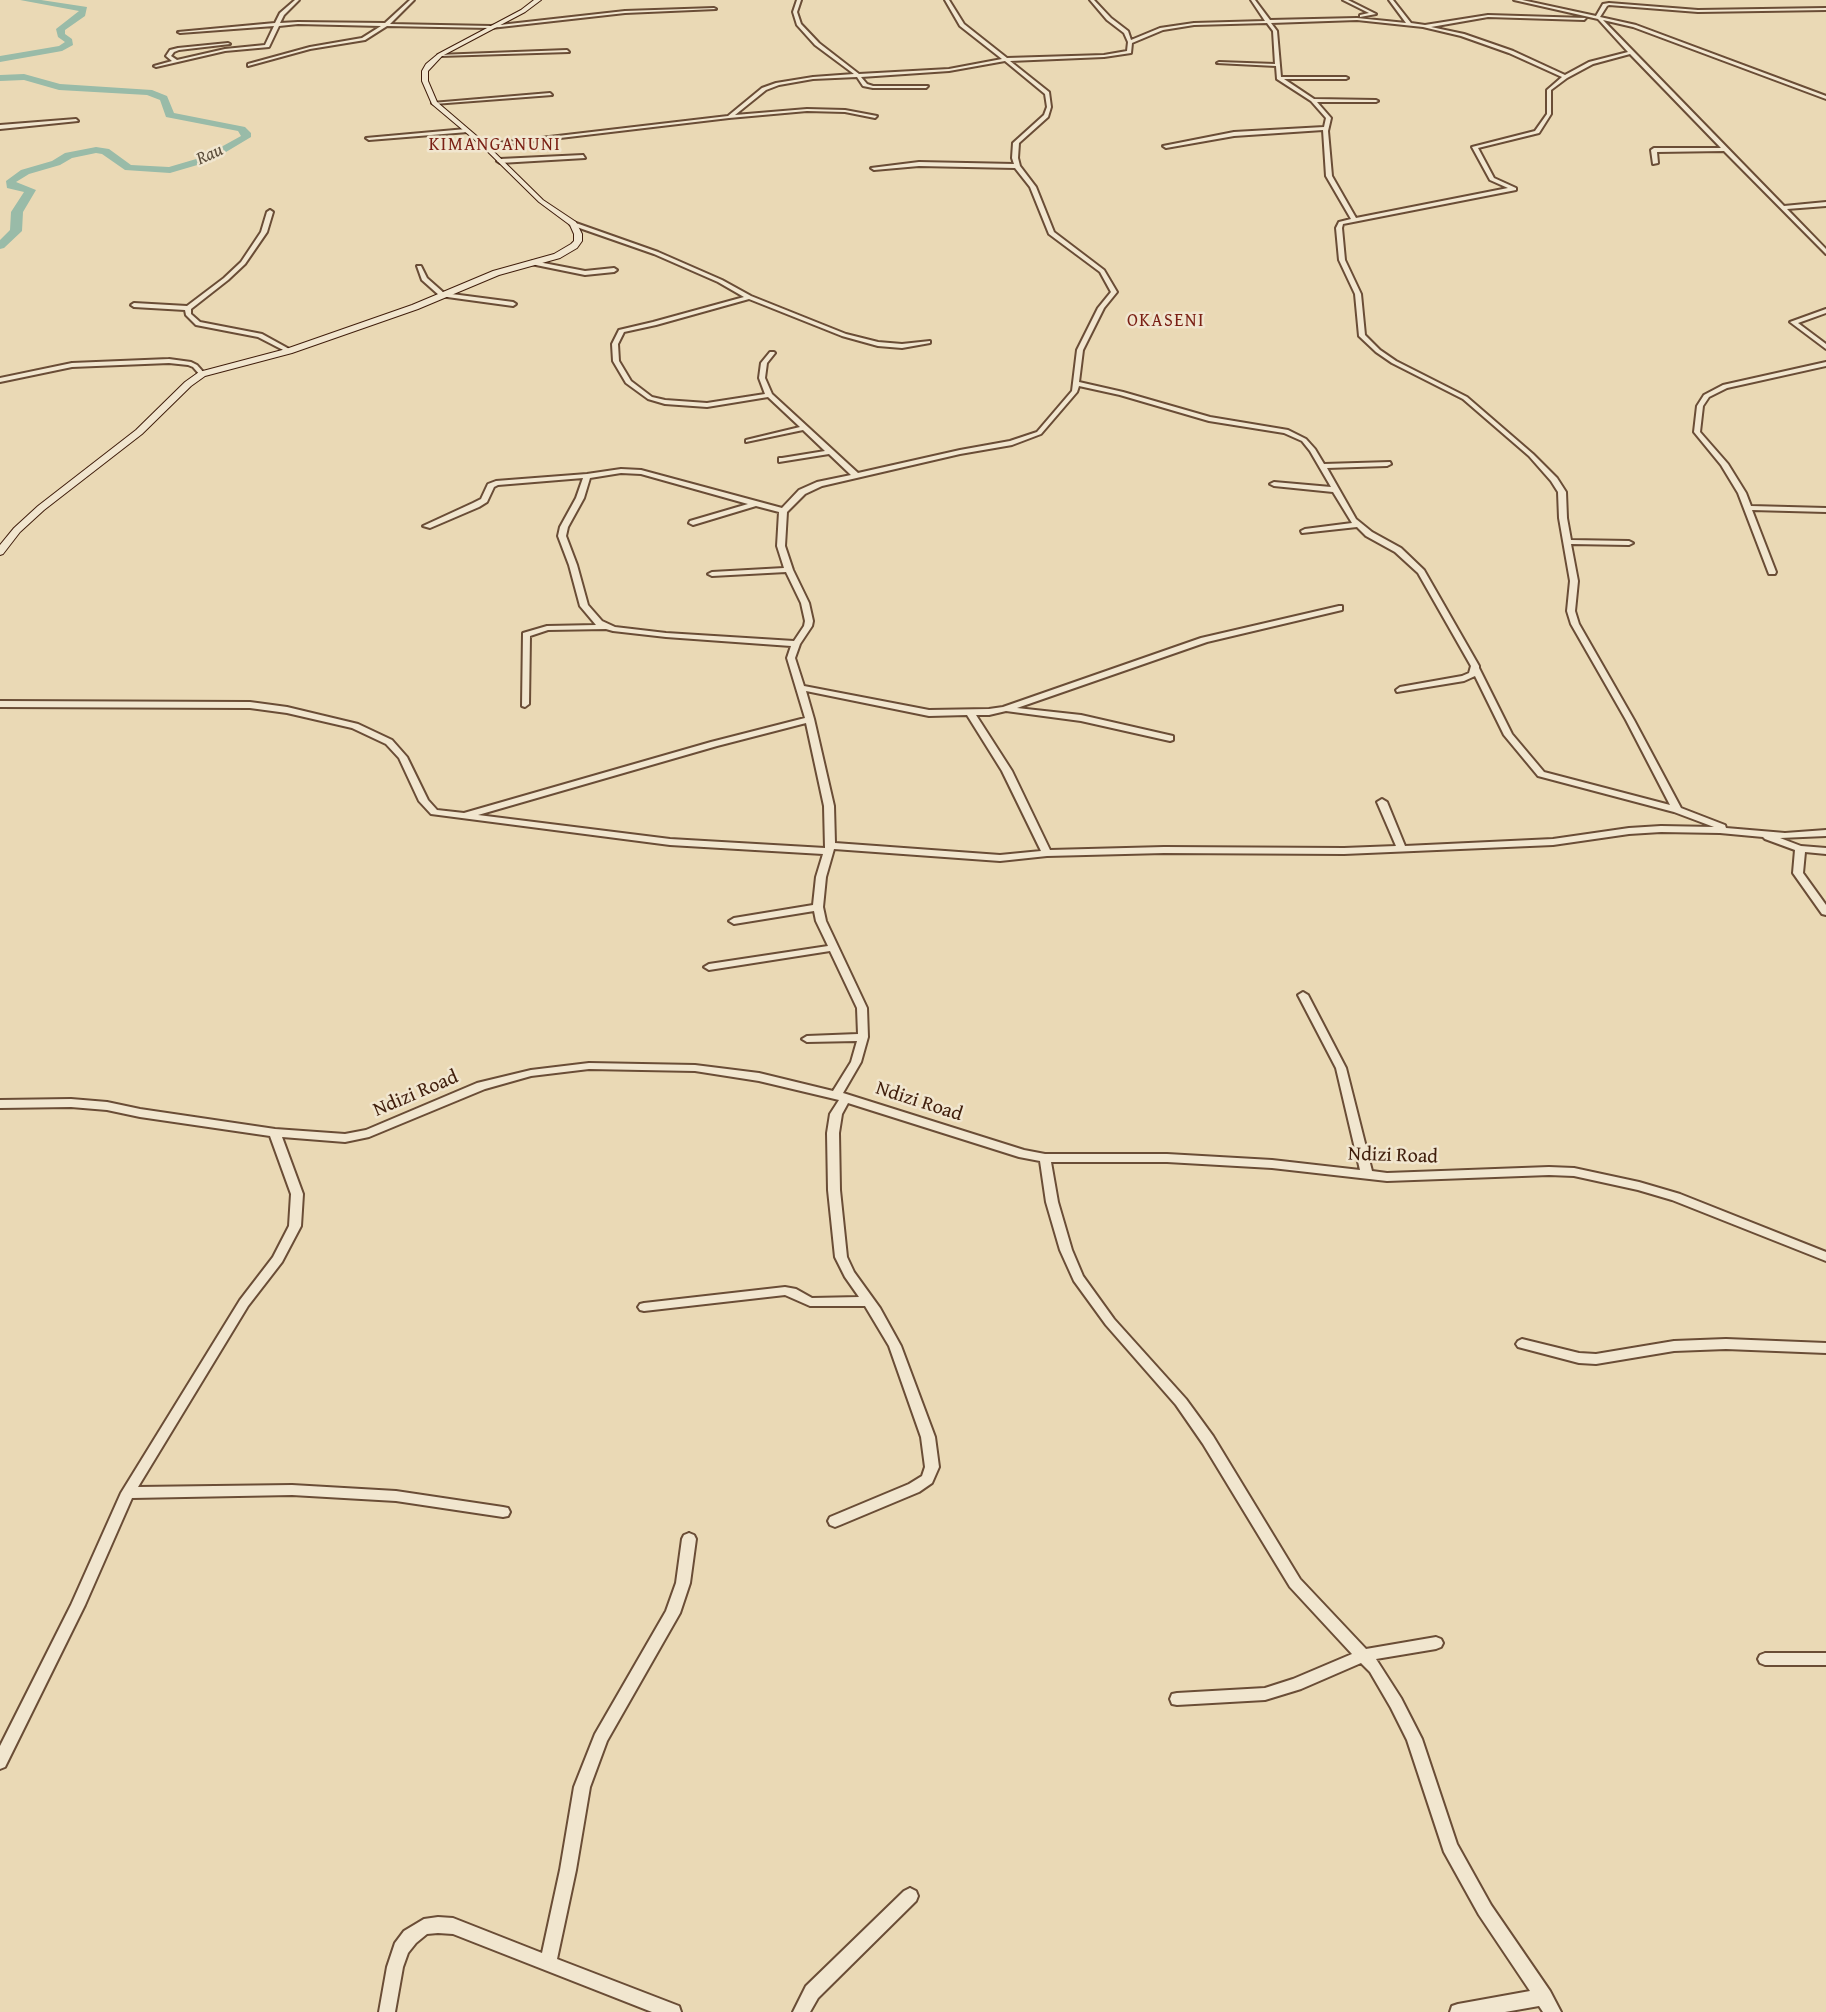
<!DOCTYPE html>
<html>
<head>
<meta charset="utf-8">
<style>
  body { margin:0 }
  canvas { display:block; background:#ead9b5 }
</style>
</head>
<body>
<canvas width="1826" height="2012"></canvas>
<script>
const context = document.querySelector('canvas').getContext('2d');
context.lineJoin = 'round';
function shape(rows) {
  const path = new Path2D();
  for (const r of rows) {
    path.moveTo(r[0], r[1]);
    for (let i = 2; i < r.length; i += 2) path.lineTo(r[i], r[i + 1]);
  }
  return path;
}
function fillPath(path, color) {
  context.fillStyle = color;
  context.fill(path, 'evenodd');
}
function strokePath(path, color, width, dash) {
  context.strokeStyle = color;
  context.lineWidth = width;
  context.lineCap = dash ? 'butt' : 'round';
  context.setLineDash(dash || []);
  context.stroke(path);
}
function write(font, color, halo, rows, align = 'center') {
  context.font = font + ' "Gentium Book Plus",serif';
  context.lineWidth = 5;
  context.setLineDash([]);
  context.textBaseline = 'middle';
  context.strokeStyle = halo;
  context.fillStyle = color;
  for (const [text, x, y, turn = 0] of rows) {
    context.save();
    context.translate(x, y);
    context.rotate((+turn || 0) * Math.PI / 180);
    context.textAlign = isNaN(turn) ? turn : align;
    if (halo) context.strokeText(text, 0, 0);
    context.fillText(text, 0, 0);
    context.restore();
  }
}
const river = shape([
  [20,0,41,0,87,7,85,16,65,30,65,34,72,39,73,45,62,51,0,62,0,56,59,46,65,42,58,37,56,29,79,11,20,0],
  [24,74,60,84,152,90,167,96,174,113,245,127,251,133,251,137,211,161,170,173,125,170,102,154,96,153,72,158,60,165,29,174,16,182,36,190,23,212,22,231,4,248,0,249,0,240,10,230,11,212,24,192,7,188,6,181,21,170,52,161,65,153,96,147,109,149,131,165,169,167,203,157,241,136,238,131,166,117,160,100,147,95,59,90,24,80,0,81,0,75,24,74]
]);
const street = shape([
  [295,0,299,0,284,15,280,23,298,22,385,23,410,0,414,0,390,24,491,26,625,11,714,8,716,9,625,13,491,28,387,26,365,40,310,49,248,66,248,64,310,47,362,38,381,26,298,24,279,26,269,47,225,51,156,67,154,66,172,61,166,56,170,50,178,48,228,43,230,44,179,50,174,52,171,56,177,60,225,49,265,45,274,26,180,33,178,32,275,23,280,13,295,0],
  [797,0,801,0,797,12,801,24,819,43,859,74,949,69,1002,59,960,26,945,0,949,0,964,24,1007,58,1104,55,1127,51,1128,42,1124,33,1107,20,1090,0,1094,0,1111,18,1128,31,1131,40,1160,28,1194,23,1265,21,1251,0,1255,0,1270,20,1357,18,1406,23,1389,0,1393,0,1411,23,1425,25,1488,15,1586,18,1584,20,1488,17,1431,27,1464,34,1513,51,1565,75,1589,62,1628,52,1598,19,1514,0,1522,0,1596,16,1603,4,1609,3,1698,10,1826,8,1826,10,1698,12,1609,5,1607,6,1600,17,1636,25,1826,96,1826,99,1633,27,1603,20,1784,206,1826,202,1826,206,1787,209,1826,249,1826,254,1724,151,1657,152,1658,163,1653,164,1651,150,1654,148,1721,148,1630,54,1593,64,1567,78,1551,90,1551,114,1539,133,1478,148,1494,178,1516,188,1516,190,1343,224,1342,228,1345,260,1361,294,1365,335,1380,350,1396,361,1467,397,1533,454,1557,478,1566,492,1567,518,1571,540,1629,541,1633,543,1629,545,1571,544,1578,581,1575,611,1579,624,1634,720,1681,808,1725,825,1726,828,1785,833,1826,830,1826,836,1780,838,1801,846,1826,848,1826,854,1805,852,1803,873,1826,905,1826,915,1822,914,1793,873,1795,850,1765,839,1763,837,1720,833,1661,832,1629,834,1553,845,1344,854,1164,853,1047,856,1000,861,834,849,826,877,823,907,826,921,867,1008,868,1037,861,1062,843,1093,1024,1150,1045,1154,1167,1154,1272,1160,1360,1170,1336,1068,1298,995,1303,992,1308,995,1346,1068,1372,1171,1387,1173,1549,1167,1574,1168,1639,1182,1680,1194,1826,1252,1826,1261,1672,1200,1638,1190,1574,1176,1549,1175,1387,1181,1272,1168,1167,1162,1051,1162,1058,1202,1072,1250,1083,1276,1114,1319,1186,1399,1213,1436,1300,1579,1366,1649,1436,1637,1441,1639,1443,1643,1441,1647,1436,1649,1376,1659,1401,1698,1422,1739,1457,1844,1491,1905,1550,1991,1561,2012,1543,2012,1539,2006,1505,2012,1450,2012,1452,2006,1458,2004,1530,1991,1479,1915,1444,1852,1407,1740,1391,1708,1370,1672,1361,1663,1301,1689,1265,1700,1177,1705,1172,1704,1170,1699,1172,1694,1177,1693,1265,1688,1293,1679,1352,1654,1290,1587,1203,1444,1176,1405,1106,1325,1074,1281,1060,1250,1046,1202,1040,1161,1019,1157,848,1103,842,1114,839,1133,840,1190,847,1257,854,1272,880,1308,901,1346,935,1437,939,1467,932,1483,919,1492,840,1525,835,1527,830,1525,828,1521,830,1517,909,1484,922,1476,925,1467,921,1437,889,1346,865,1306,810,1306,785,1295,644,1311,640,1310,638,1307,640,1304,644,1303,785,1287,796,1289,812,1298,859,1297,845,1277,835,1257,828,1190,827,1133,830,1114,839,1100,759,1081,695,1071,589,1069,531,1076,485,1089,369,1137,345,1142,282,1137,303,1194,301,1226,282,1262,248,1306,138,1487,292,1485,396,1491,503,1507,508,1508,510,1512,508,1516,503,1517,396,1501,292,1495,132,1498,85,1605,5,1767,0,1769,0,1746,71,1605,121,1493,240,1300,273,1257,289,1226,291,1194,270,1136,140,1117,107,1110,71,1107,0,1108,0,1100,71,1099,107,1102,140,1109,275,1129,345,1134,366,1130,477,1083,531,1070,589,1063,695,1065,759,1073,833,1091,851,1062,857,1041,807,1042,802,1039,807,1036,858,1034,857,1008,830,951,709,970,704,967,709,964,828,946,816,921,814,911,734,924,729,921,734,918,813,905,816,877,823,854,670,845,431,814,419,801,399,758,386,744,352,728,287,713,250,708,0,707,0,701,250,702,287,707,358,724,392,740,407,757,428,800,437,810,464,813,711,742,805,718,787,658,791,646,666,637,613,631,606,629,548,630,530,636,529,704,525,707,522,706,523,633,547,626,596,625,580,606,569,565,558,536,560,527,576,498,583,478,498,485,494,487,487,502,479,507,430,528,423,526,473,503,481,499,488,484,496,481,587,474,621,469,641,470,782,508,799,490,817,482,851,475,829,454,779,462,779,458,782,458,825,451,803,430,746,442,746,440,800,427,768,397,707,407,665,404,648,399,626,383,613,361,612,344,619,330,653,322,744,297,718,282,654,254,571,225,570,224,573,222,658,252,722,280,751,296,846,334,878,342,902,344,930,341,930,343,902,348,878,346,842,336,749,299,656,325,624,332,618,344,619,361,631,381,652,397,665,400,707,403,765,394,759,378,761,363,770,352,774,352,775,353,767,363,765,378,772,394,858,473,960,450,1010,441,1037,432,1072,391,1077,350,1098,308,1111,292,1100,272,1049,234,1030,187,1015,168,919,166,874,170,871,168,919,162,1014,164,1012,158,1013,143,1044,115,1047,107,1045,94,1005,61,949,71,861,77,867,84,873,86,928,86,926,88,873,88,863,86,857,77,813,79,779,85,766,90,735,115,807,109,845,110,877,116,875,118,845,112,807,111,729,118,484,147,481,145,728,116,762,88,776,83,813,77,854,74,815,45,797,25,793,12,797,0],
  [1357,20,1423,27,1461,36,1509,53,1562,77,1547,90,1547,114,1535,131,1472,147,1490,180,1508,188,1356,218,1332,176,1328,131,1331,118,1317,102,1376,102,1378,101,1376,100,1314,99,1284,79,1346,79,1348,78,1346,77,1281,77,1277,31,1271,23,1357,20],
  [1267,23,1273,31,1275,64,1219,62,1217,63,1276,66,1277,79,1311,101,1326,118,1324,127,1234,132,1163,146,1166,148,1234,136,1323,130,1326,176,1351,219,1339,222,1336,228,1339,260,1355,294,1359,336,1376,352,1392,363,1463,399,1529,456,1551,481,1558,492,1559,518,1570,581,1567,611,1571,624,1626,720,1670,805,1544,772,1512,734,1479,668,1479,666,1424,570,1401,548,1372,532,1356,519,1327,468,1387,466,1391,464,1390,462,1324,464,1315,449,1306,439,1288,430,1210,417,1123,392,1079,382,1083,350,1104,308,1117,292,1104,270,1054,232,1036,187,1020,166,1018,158,1019,143,1048,117,1051,107,1049,92,1010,61,1104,57,1131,53,1132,43,1163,30,1194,25,1267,23],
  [1079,386,1120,395,1209,421,1284,433,1302,441,1310,451,1331,487,1274,482,1270,484,1274,486,1333,492,1352,523,1305,529,1301,531,1302,533,1357,527,1366,536,1395,552,1418,573,1471,666,1469,673,1462,676,1400,687,1396,690,1397,692,1464,681,1475,676,1504,735,1538,776,1674,812,1714,827,1661,826,1629,828,1553,839,1405,846,1387,802,1382,799,1377,802,1396,846,1344,848,1164,847,1050,850,1012,771,976,715,989,715,1006,711,1081,721,1170,741,1173,740,1173,736,1081,715,1017,708,1207,642,1342,610,1342,606,1339,606,1201,638,1003,707,989,709,929,710,804,686,795,658,800,644,812,626,813,621,809,603,793,570,785,546,787,512,805,494,822,486,960,454,1012,445,1041,434,1077,392,1079,386],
  [621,473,641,474,748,504,690,521,689,523,693,525,756,506,779,512,777,546,784,568,712,572,708,574,712,576,786,572,801,603,805,621,804,626,794,641,666,633,615,627,602,621,588,605,577,565,566,536,568,527,584,498,590,478,621,473],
  [806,691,929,716,967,715,1002,771,1041,851,1000,855,835,843,834,806,814,719,806,691],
  [806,723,824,806,825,848,670,839,478,815,717,746,806,723],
  [1343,0,1348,0,1376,14,1360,17,1360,15,1369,13,1343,0],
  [567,50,569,52,440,56,438,55,567,50],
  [550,93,552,95,434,104,432,103,550,93],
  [76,119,78,121,0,129,0,125,76,119],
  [466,129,468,132,369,140,366,138,466,129],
  [583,155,585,158,500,163,497,161,500,159,583,155],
  [270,210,273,212,267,232,245,264,228,280,191,309,191,314,200,322,262,334,291,350,291,352,287,352,258,337,196,325,186,315,185,310,134,307,131,305,134,303,187,306,224,278,241,262,261,232,267,212,270,210],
  [533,261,585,271,614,268,617,270,614,272,585,275,531,264,531,262,533,261],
  [417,266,421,266,427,278,444,293,513,302,516,304,513,306,440,296,422,280,417,266],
  [1826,309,1826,313,1798,323,1826,344,1826,349,1790,322,1826,309],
  [169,359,191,362,197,365,205,374,200,375,193,367,188,365,169,363,72,367,0,382,0,378,72,363,169,359],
  [1826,362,1826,366,1727,388,1709,397,1703,406,1700,432,1728,464,1746,493,1751,506,1826,508,1826,512,1752,510,1776,572,1775,574,1769,574,1738,493,1721,465,1694,432,1697,406,1704,395,1723,385,1826,362],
  [1522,1339,1579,1353,1596,1354,1674,1341,1726,1339,1826,1343,1826,1353,1726,1349,1674,1351,1596,1364,1579,1363,1518,1347,1516,1344,1518,1341,1522,1339],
  [689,1533,694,1535,696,1539,690,1583,680,1613,607,1741,590,1787,576,1870,557,1959,679,2006,681,2012,652,2012,453,1934,438,1933,427,1934,416,1943,408,1953,403,1967,395,2012,379,2012,387,1967,395,1943,404,1931,424,1919,438,1917,453,1918,542,1953,560,1870,574,1787,595,1734,666,1611,676,1583,682,1539,684,1535,689,1533],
  [1765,1653,1826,1653,1826,1665,1765,1665,1760,1663,1758,1659,1760,1655,1765,1653],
  [910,1888,916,1891,918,1896,916,1901,818,1998,810,2012,793,2012,806,1986,904,1891,910,1888]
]);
const secondary = shape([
  [534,0,541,0,525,12,442,56,428,71,428,81,437,102,486,144,543,200,576,222,582,234,582,241,577,248,560,258,499,275,418,309,292,353,205,376,191,386,142,434,44,510,20,532,3,554,0,555,0,545,14,528,38,506,136,430,185,382,199,372,286,349,412,305,493,271,554,254,571,244,574,241,574,234,570,225,539,202,482,146,432,104,422,81,422,71,426,64,438,54,521,10,534,0]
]);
const farQuarternames = [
  ["KIMANGANUNI",495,145],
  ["OKASENI",1166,321]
];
const farWaternames = [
  ["Rau",210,155,-24]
];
const streetNames = [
  ["Ndizi Road",416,1094,-23],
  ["Ndizi Road",919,1102,18],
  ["Ndizi Road",1393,1156,2]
];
fillPath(river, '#99bba8');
strokePath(street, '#6a4d36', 4);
strokePath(secondary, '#401e0c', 2);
fillPath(street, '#f1e6cf');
fillPath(secondary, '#f1e6cf');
context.letterSpacing = '1.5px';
write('18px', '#7a1f14', '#f1e6cf', farQuarternames);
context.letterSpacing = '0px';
write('italic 18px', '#5b4d3b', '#f1e6cf', farWaternames);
write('20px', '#401e0c', '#f1e6cf', streetNames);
</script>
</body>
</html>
